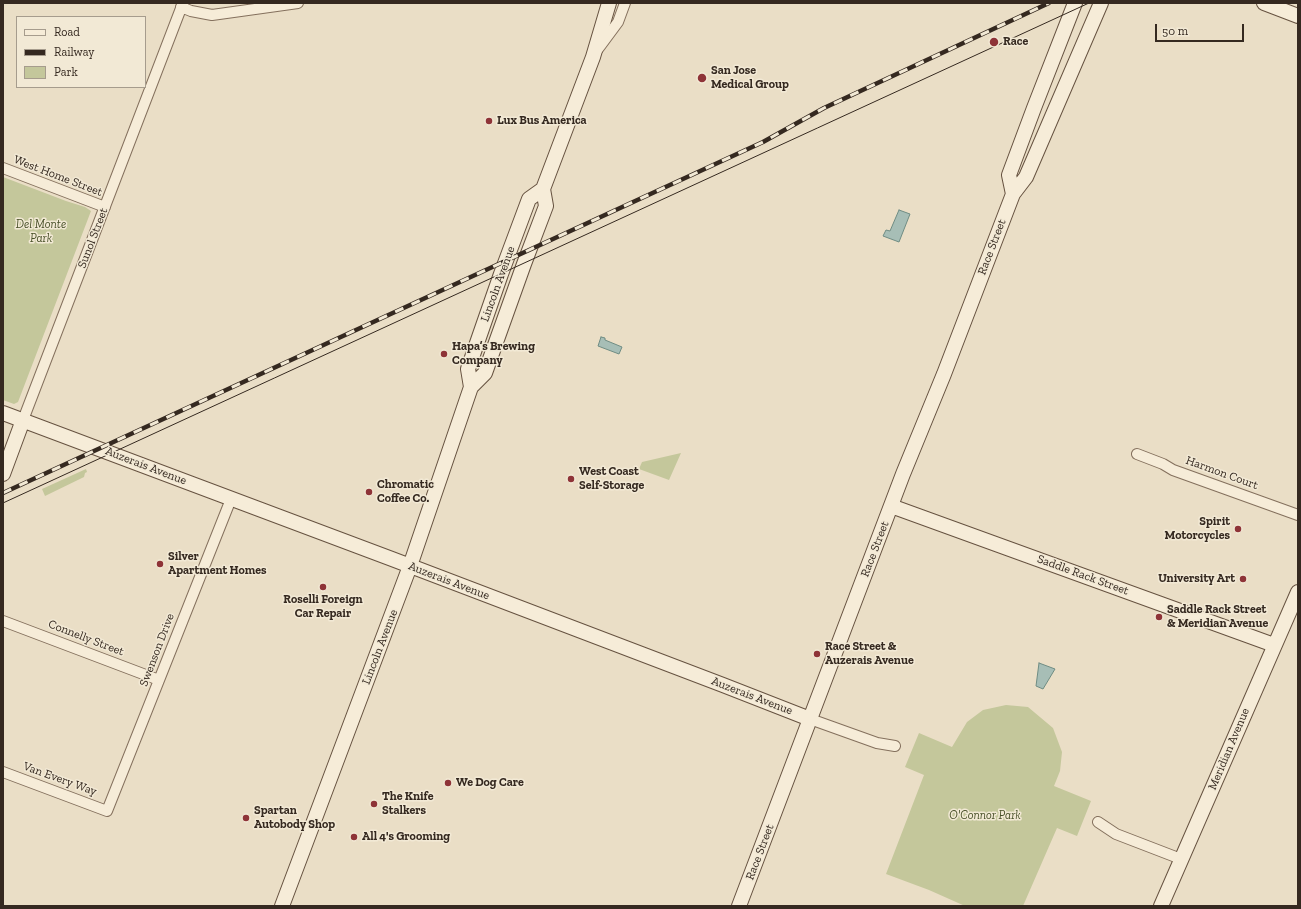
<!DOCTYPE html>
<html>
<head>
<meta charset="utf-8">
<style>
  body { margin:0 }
  #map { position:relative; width:1301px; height:909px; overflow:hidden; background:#eadec6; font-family:"Zilla Slab",serif }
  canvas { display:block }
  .frame { position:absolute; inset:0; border:4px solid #352920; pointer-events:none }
  .legend { position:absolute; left:16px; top:16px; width:130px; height:72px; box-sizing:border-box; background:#f2e9d5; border:1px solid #a69c8d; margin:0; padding:5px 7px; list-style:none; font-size:12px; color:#352920 }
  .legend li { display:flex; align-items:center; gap:8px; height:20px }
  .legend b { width:20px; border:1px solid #a69c8d }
  .scale { position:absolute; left:1155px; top:24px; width:89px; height:18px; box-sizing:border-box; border:2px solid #352920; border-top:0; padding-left:5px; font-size:12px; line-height:14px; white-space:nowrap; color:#352920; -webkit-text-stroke:3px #f2e9d5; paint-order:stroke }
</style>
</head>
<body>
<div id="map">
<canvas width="1301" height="909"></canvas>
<div class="frame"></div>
<ul class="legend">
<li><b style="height:5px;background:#f6ecd8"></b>Road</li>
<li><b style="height:5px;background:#352920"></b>Railway</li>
<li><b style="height:11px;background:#c4c79b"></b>Park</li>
</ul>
<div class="scale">50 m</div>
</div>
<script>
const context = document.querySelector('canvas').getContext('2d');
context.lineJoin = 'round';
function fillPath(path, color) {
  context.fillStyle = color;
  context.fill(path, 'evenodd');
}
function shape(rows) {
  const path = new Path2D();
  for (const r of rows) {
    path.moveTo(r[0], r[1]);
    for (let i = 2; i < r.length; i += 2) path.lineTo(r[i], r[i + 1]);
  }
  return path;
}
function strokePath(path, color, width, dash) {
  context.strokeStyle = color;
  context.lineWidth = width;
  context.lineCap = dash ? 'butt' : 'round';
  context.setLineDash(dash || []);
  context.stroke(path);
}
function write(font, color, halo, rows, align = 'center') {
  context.font = font + ' "Zilla Slab",serif';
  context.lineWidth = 3;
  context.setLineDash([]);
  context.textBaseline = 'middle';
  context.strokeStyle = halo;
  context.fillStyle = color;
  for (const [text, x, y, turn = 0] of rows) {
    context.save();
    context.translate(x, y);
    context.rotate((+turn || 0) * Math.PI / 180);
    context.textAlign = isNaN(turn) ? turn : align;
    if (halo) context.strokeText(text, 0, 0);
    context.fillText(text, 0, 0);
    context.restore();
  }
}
const green = shape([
  [3,177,66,201,85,207,91,211,18,402,14,404,3,400],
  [681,453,669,480,639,469,642,462],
  [86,469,87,472,85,473,84,477,45,496,42,489],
  [1006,705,1028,707,1053,728,1062,752,1060,771,1054,786,1091,801,1077,836,1057,828,1023,906,965,906,929,890,886,874,924,775,905,767,919,733,952,747,967,722,983,710]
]);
const water = shape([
  [899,210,910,214,899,242,883,236,886,230,890,231,899,210],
  [601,337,605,338,605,340,622,347,619,354,598,346,601,337],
  [1039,663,1055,669,1043,689,1036,686,1039,663]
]);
const street = shape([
  [181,7,191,11,212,15,298,3],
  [598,49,618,22,625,3],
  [3,168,105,207],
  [23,420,183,3],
  [1137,454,1163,464,1173,470,1298,515],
  [3,621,159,680],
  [810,719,877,743,895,746],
  [3,772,107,811,231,499],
  [1098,822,1116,834,1181,859]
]);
const secondary = shape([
  [1264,3,1298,16],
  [1013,194,1009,175,1034,108,1075,3],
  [471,387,485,373,524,264,546,206,543,189],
  [3,413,392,559,723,685,810,719],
  [3,474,23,420],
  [891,506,1274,645],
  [282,906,410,566,471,387,468,369,501,274,529,199,543,189,593,57,609,3],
  [739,906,903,474,944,374,1013,194,1026,177,1101,3],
  [1161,906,1298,592]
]);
const tram = shape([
  [3,503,1089,3]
]);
const rail = shape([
  [3,493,763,142,824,108,1049,3]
]);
const markers = [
  [994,42,5,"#8e3337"],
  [702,78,5,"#8e3337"],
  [489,121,4,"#8e3337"],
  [444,354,4,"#8e3337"],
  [571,479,4,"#8e3337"],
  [369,492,4,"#8e3337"],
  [1238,529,4,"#8e3337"],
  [160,564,4,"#8e3337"],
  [1243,579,4,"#8e3337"],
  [323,587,4,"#8e3337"],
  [1159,617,4,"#8e3337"],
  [817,654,4,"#8e3337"],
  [448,783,4,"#8e3337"],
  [374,804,4,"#8e3337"],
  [246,818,4,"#8e3337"],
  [354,837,4,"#8e3337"]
];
const poiNames = [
  ["Race",1003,42],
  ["San Jose",711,71],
  ["Medical Group",711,85],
  ["Lux Bus America",497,121],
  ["Hapa’s Brewing",452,347],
  ["Company",452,361],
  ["West Coast",579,472],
  ["Self-Storage",579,486],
  ["Chromatic",377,485],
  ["Coffee Co.",377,499],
  ["Spirit",1230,522,"right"],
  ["Motorcycles",1230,536,"right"],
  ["Silver",168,557],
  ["Apartment Homes",168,571],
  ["University Art",1235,579,"right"],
  ["Roselli Foreign",323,600,"center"],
  ["Car Repair",323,614,"center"],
  ["Saddle Rack Street",1167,610],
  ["& Meridian Avenue",1167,624],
  ["Race Street &",825,647],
  ["Auzerais Avenue",825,661],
  ["We Dog Care",456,783],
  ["The Knife",382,797],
  ["Stalkers",382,811],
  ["Spartan",254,811],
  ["Autobody Shop",254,825],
  ["All 4's Grooming",362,837]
];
const streetNames = [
  ["West Home Street",58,176,21],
  ["Sunol Street",93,238,-69],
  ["Race Street",992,247,-69],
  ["Lincoln Avenue",498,284,-70],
  ["Auzerais Avenue",146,466,21],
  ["Harmon Court",1222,473,20],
  ["Race Street",875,549,-69],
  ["Saddle Rack Street",1083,575,20],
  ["Auzerais Avenue",449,581,21],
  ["Connelly Street",86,638,21],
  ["Lincoln Avenue",380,647,-69],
  ["Swenson Drive",157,650,-69],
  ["Auzerais Avenue",752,696,21],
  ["Meridian Avenue",1229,749,-67],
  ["Van Every Way",60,779,20],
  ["Race Street",760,852,-69]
];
const parkNames = [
  ["Del Monte",41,225],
  ["Park",41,239],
  ["O'Connor Park",985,816]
];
fillPath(green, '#c4c79b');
fillPath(water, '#a7beb6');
strokePath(water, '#6f8c83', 1);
strokePath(street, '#84705d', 12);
strokePath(secondary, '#665240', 16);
strokePath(street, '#f6ecd8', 10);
strokePath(secondary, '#f6ecd8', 14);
strokePath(tram, '#352920', 1);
strokePath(rail, '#352920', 4.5);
strokePath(rail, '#f2e9d5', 3, [9]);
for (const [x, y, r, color] of markers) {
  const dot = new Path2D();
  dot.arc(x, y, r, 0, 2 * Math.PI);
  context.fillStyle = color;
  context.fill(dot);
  strokePath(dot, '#f2e9d5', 1.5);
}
write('bold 12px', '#352920', '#f2e9d5', poiNames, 'left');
write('12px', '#352920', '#f2e9d5', streetNames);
write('italic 12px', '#485028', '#f2e9d5', parkNames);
</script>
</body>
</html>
